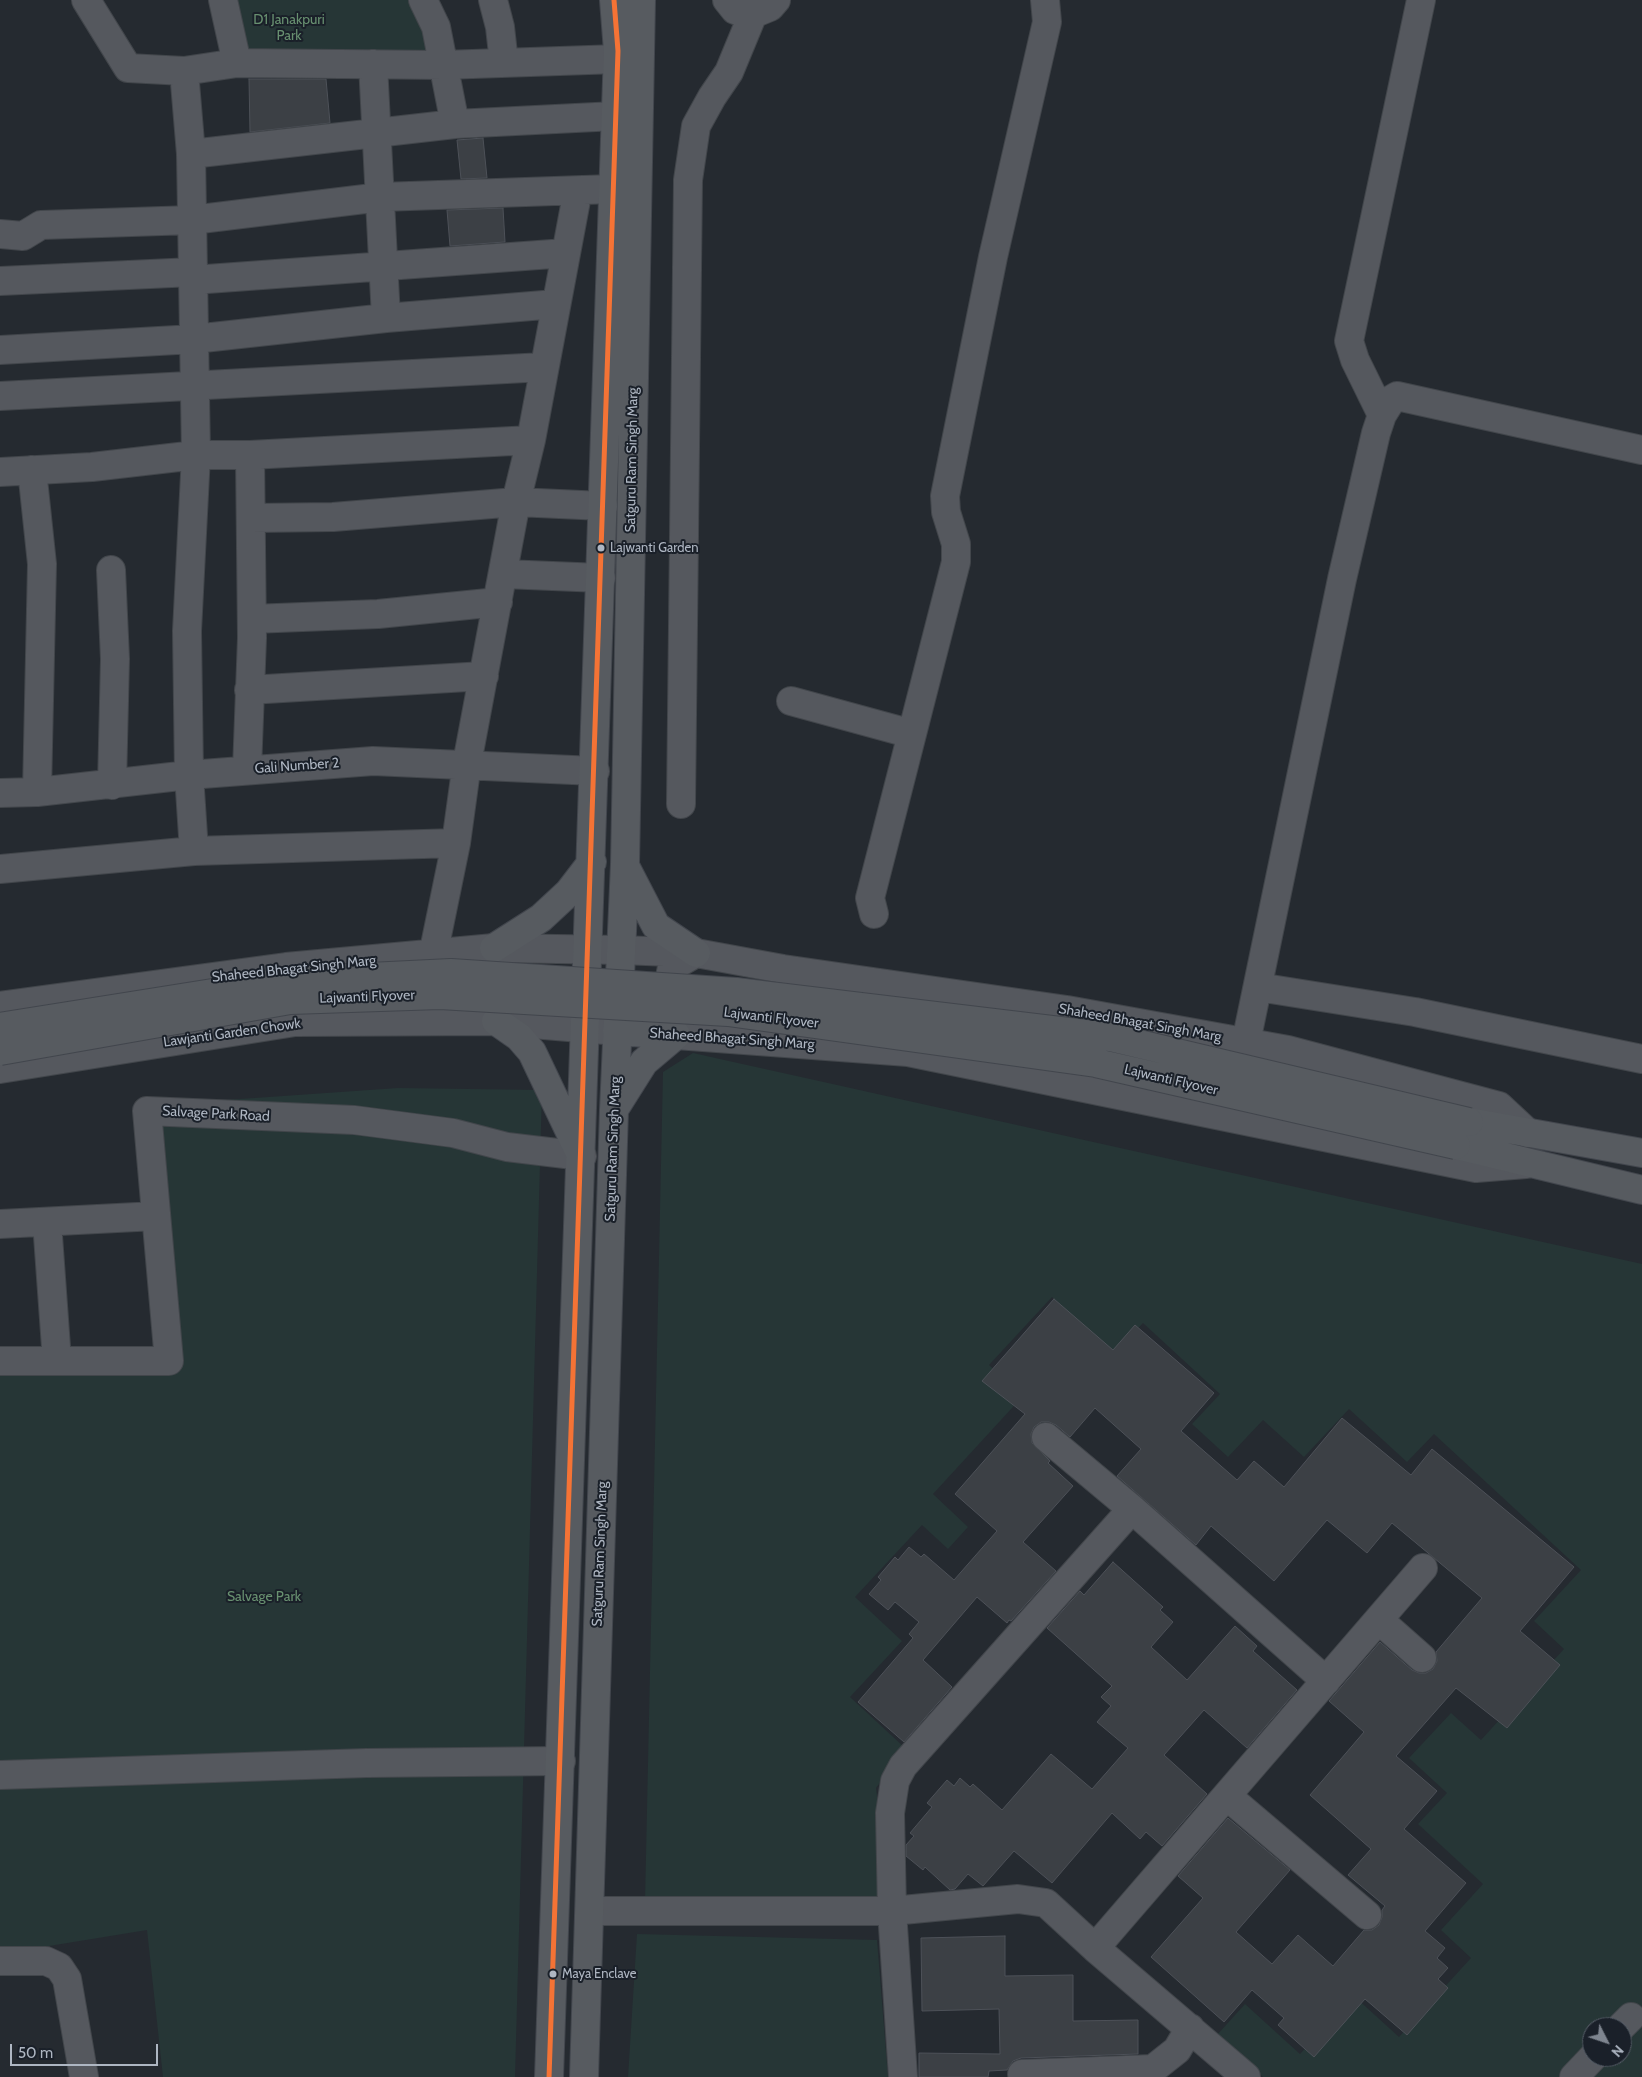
<!DOCTYPE html>
<html>
<head>
<meta charset="utf-8">
<style>
  body { margin:0 }
  #map { position:relative; width:1642px; height:2077px; overflow:hidden; background:#252a30; font-family:Cabin,sans-serif }
  canvas { display:block }
  .north { position:absolute; left:1582px; top:2017px; width:50px; height:50px; box-sizing:border-box; background:#1a2029; border:1px solid #555c66; border-radius:50%; rotate:131deg; font-size:14px; font-weight:700; line-height:20px; text-align:center; color:#aeb6c2 }
  .north::after { content:''; display:block; margin:auto; width:18px; height:22px; background:#7e858f; clip-path:polygon(50% 0,100% 100%,50% 72%,0 100%) }
  .scale { position:absolute; left:10px; top:2044px; width:148px; height:22px; box-sizing:border-box; border:2px solid #aeb6c2; border-top:0; padding-left:6px; font-size:15px; line-height:18px; white-space:nowrap; color:#aeb6c2; -webkit-text-stroke:4px #1a2029; paint-order:stroke }
</style>
</head>
<body>
<div id="map">
<canvas width="1642" height="2077"></canvas>
<div class="north">N</div>
<div class="scale">50 m</div>
</div>
<script>
const context = document.querySelector('canvas').getContext('2d');
context.lineJoin = 'round';
function fillPath(path, color) {
  context.fillStyle = color;
  context.fill(path, 'evenodd');
}
function shape(rows) {
  const path = new Path2D();
  for (const r of rows) {
    path.moveTo(r[0], r[1]);
    for (let i = 2; i < r.length; i += 2) path.lineTo(r[i], r[i + 1]);
  }
  return path;
}
function strokePath(path, color, width, dash) {
  context.strokeStyle = color;
  context.lineWidth = width;
  context.lineCap = dash ? 'butt' : 'round';
  context.setLineDash(dash || []);
  context.stroke(path);
}
function write(font, color, halo, rows, align = 'center') {
  context.font = font + ' Cabin,sans-serif';
  context.lineWidth = 4;
  context.setLineDash([]);
  context.textBaseline = 'middle';
  context.strokeStyle = halo;
  context.fillStyle = color;
  for (const [text, x, y, turn = 0] of rows) {
    context.save();
    context.translate(x, y);
    context.rotate((+turn || 0) * Math.PI / 180);
    context.textAlign = isNaN(turn) ? turn : align;
    if (halo) context.strokeText(text, 0, 0);
    context.fillText(text, 0, 0);
    context.restore();
  }
}
const green = shape([
  [232,0,414,0,431,52,244,58],
  [693,1053,1642,1264,1642,2077,1263,2077,1217,2035,1245,2004,1300,2054,1354,1996,1399,2037,1471,1958,1441,1930,1483,1884,1418,1824,1447,1793,1409,1758,1451,1713,1481,1740,1564,1649,1534,1621,1581,1570,1434,1434,1407,1462,1349,1409,1304,1457,1263,1420,1228,1457,1192,1424,1220,1394,1143,1323,1114,1354,1052,1297,989,1365,1023,1396,933,1494,968,1527,948,1549,922,1525,855,1597,902,1641,850,1697,905,1748,876,1788,890,1904,645,1901,663,1072],
  [1592,2027,1622,2027,1622,2057,1592,2057],
  [398,1088,542,1090,515,2077,163,2077,147,1930,0,1954,0,1355,168,1350,154,1105],
  [637,1934,877,1940,888,2077,628,2077]
]);
const building = shape([
  [249,79,326,79,330,123,250,132,249,79],
  [483,138,487,178,461,179,457,140,483,138],
  [503,208,505,242,450,246,447,210,503,208],
  [1054,1299,1113,1350,1135,1325,1214,1393,1181,1431,1237,1480,1254,1461,1284,1487,1342,1418,1411,1475,1432,1449,1574,1567,1520,1631,1560,1665,1507,1728,1456,1688,1396,1756,1437,1791,1404,1829,1466,1883,1425,1931,1445,1948,1437,1958,1448,1968,1438,1979,1448,1988,1407,2035,1365,1999,1314,2057,1278,2025,1284,2018,1252,1990,1224,2022,1151,1957,1203,1898,1178,1876,1228,1818,1290,1870,1236,1932,1272,1964,1298,1935,1333,1966,1364,1930,1372,1930,1379,1925,1382,1917,1382,1910,1385,1906,1348,1875,1371,1849,1310,1795,1364,1732,1329,1701,1380,1642,1412,1670,1419,1673,1426,1673,1433,1669,1437,1661,1436,1652,1482,1598,1392,1523,1367,1553,1327,1520,1274,1581,1211,1526,1196,1545,1117,1476,1141,1449,1095,1408,1070,1437,1056,1425,1049,1422,1041,1422,1034,1427,1031,1434,1032,1443,1050,1461,1048,1463,1073,1486,1023,1542,1056,1571,1011,1621,1009,1620,1007,1623,977,1597,923,1660,952,1687,904,1742,858,1702,913,1638,909,1634,919,1622,895,1602,888,1610,869,1594,881,1580,878,1577,895,1557,898,1560,909,1547,921,1557,924,1554,954,1580,997,1531,955,1494,1025,1414,982,1381,1054,1299],
  [1113,1562,1163,1607,1160,1610,1173,1622,1151,1647,1187,1680,1235,1626,1257,1646,1253,1651,1297,1690,1247,1748,1204,1710,1164,1755,1207,1794,1162,1846,1146,1832,1140,1839,1112,1813,1052,1883,1014,1851,983,1886,968,1874,955,1889,950,1890,925,1867,923,1870,906,1856,906,1845,914,1836,910,1833,932,1807,927,1803,947,1780,954,1786,960,1778,970,1787,973,1784,1002,1810,1051,1754,1092,1789,1128,1748,1097,1722,1111,1706,1101,1697,1112,1686,1047,1628,1080,1591,1084,1595,1113,1562],
  [1005,1936,1005,1976,1073,1975,1073,2021,1138,2020,1138,2054,1021,2058,1013,2061,1007,2070,989,2071,988,2077,919,2077,919,2053,1000,2054,999,2009,922,2011,921,1938,1005,1936]
]);
const minor = shape([
  [86,0,128,68,184,71,237,63,443,65,618,59],
  [223,0,237,63],
  [423,0,436,27,455,124],
  [493,0,500,27,504,63],
  [727,0,735,10,753,14,770,7,776,0],
  [373,64,386,318],
  [184,71,191,154,196,455,187,631,189,775,194,851],
  [191,154,455,124,616,116],
  [0,234,23,236,41,225,192,220,381,197,583,190],
  [193,280,566,253],
  [0,281,193,272],
  [0,350,194,339,386,318,556,304],
  [0,396,544,367],
  [1382,415,1355,360,1349,341,1421,0],
  [32,470,42,564,37,792],
  [0,472,92,467,196,455,250,455,531,440],
  [252,518,333,517,516,502,603,506],
  [111,570,115,659,112,785],
  [504,574,601,578],
  [252,619,378,614,498,602],
  [249,690,484,676],
  [791,701,912,734],
  [247,770,252,638,250,455],
  [0,793,37,792,189,775,373,761,595,771],
  [681,804,688,180,696,126,712,97,729,72,753,14],
  [0,869,194,851,456,843],
  [874,914,870,898,956,562,956,544,946,512,945,496,993,257,1047,22,1045,0],
  [696,953,672,967,661,1021,676,1035,908,1052,1476,1168,1526,1164],
  [433,955,456,843,467,763,516,502,531,440,577,195,583,190,614,189],
  [1258,987,1415,1012,1642,1059],
  [0,1006,286,967,494,948,621,950,696,953,783,969,1067,1010,1288,1050,1499,1106,1528,1133],
  [1246,1042,1342,579,1376,433,1382,415,1392,399,1397,396,1642,450],
  [0,1069,295,1022,496,1021,617,1031],
  [47,1222,57,1361],
  [0,1224,156,1216],
  [0,1361,169,1361,147,1111,354,1120,453,1133,507,1147,582,1156],
  [1046,1437,1132,1509,1326,1681],
  [1379,1620,1422,1658],
  [0,1775,367,1763,561,1761],
  [1227,1796,1367,1915],
  [590,1911,892,1911,1018,1899,1046,1903,1095,1948,1246,2077],
  [1095,1948,1423,1568],
  [0,1961,46,1961,59,1967,67,1979,84,2077],
  [1621,2027,1631,2017],
  [1022,2074,1153,2069,1177,2050,1190,2028],
  [903,2077,892,1911,890,1813,895,1781,903,1766,1132,1509],
  [1574,2077,1593,2057]
]);
const major = shape([
  [625,866,656,926,696,953],
  [494,948,541,918,569,892,592,862],
  [496,1021,519,1037,532,1052,580,1153],
  [617,1031,676,1035],
  [615,1108,644,1062,676,1035],
  [1469,1122,1642,1153],
  [1456,1145,1642,1190],
  [549,2077,618,51,614,0],
  [584,2077,614,1110,625,864,641,0]
]);
const majorBridge = shape([
  [0,1027,288,981,451,973,736,992,1110,1037,1469,1122],
  [0,1051,290,1000,440,995,728,1012,1096,1063,1456,1145]
]);
const bus1 = shape([
  [549,2077,618,51,614,0]
]);
const markers = [
  [601,548,4.5,"#aeb6c2"],
  [553,1974,4.5,"#aeb6c2"]
];
const busNames = [
  ["Lajwanti Garden",610,548],
  ["Maya Enclave",562,1974]
];
const parkNames = [
  ["D1 Janakpuri",289,20],
  ["Park",289,36],
  ["Salvage Park",264,1597]
];
const streetNames = [
  ["Satguru Ram Singh Marg",632,460,-89],
  ["Gali Number 2",297,766,-4],
  ["Shaheed Bhagat Singh Marg",294,969,-6],
  ["Lajwanti Flyover",367,997,-2],
  ["Lajwanti Flyover",771,1018,7],
  ["Shaheed Bhagat Singh Marg",1140,1023,10],
  ["Lawjanti Garden Chowk",232,1033,-8],
  ["Shaheed Bhagat Singh Marg",732,1039,4],
  ["Lajwanti Flyover",1171,1080,13],
  ["Salvage Park Road",216,1114,3],
  ["Satguru Ram Singh Marg",613,1149,-88],
  ["Satguru Ram Singh Marg",600,1554,-88]
];
fillPath(green, '#263636');
fillPath(building, '#3c4045');
strokePath(building, '#4d5158', 1);
strokePath(minor, '#42464b', 30);
strokePath(major, '#42464d', 30);
strokePath(minor, '#55585e', 28);
strokePath(major, '#575b60', 28);
strokePath(majorBridge, '#42464d', 30, []);
strokePath(majorBridge, '#575b60', 28);
strokePath(bus1, '#f57335', 5);
for (const [x, y, r, color] of markers) {
  const dot = new Path2D();
  dot.arc(x, y, r, 0, 2 * Math.PI);
  context.fillStyle = color;
  context.fill(dot);
  strokePath(dot, '#1a2029', 2);
}
write('13px', '#aeb6c2', '#1a2029', busNames, 'left');
write('14px', '#689070', '#1a2029', parkNames);
write('14px', '#aeb6c2', '#1a2029', streetNames);
</script>
</body>
</html>
